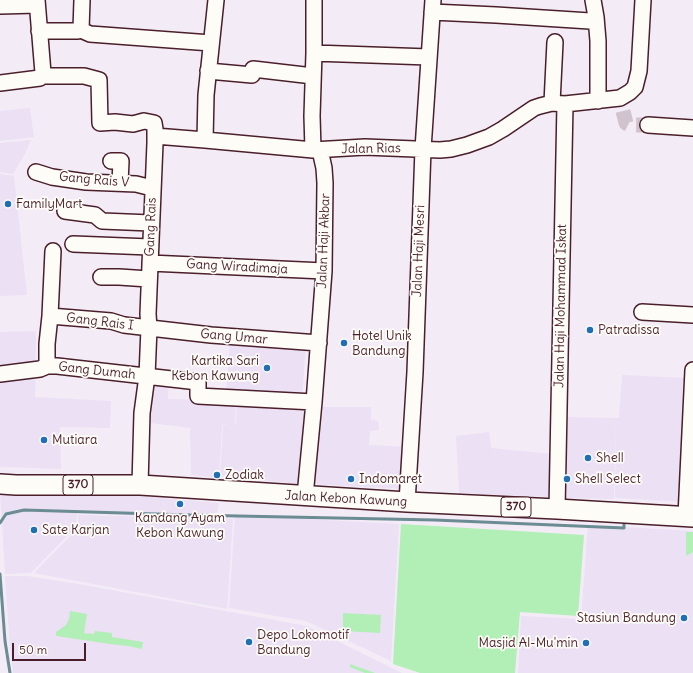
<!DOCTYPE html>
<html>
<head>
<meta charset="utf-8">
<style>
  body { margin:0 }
  #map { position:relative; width:693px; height:673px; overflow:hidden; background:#f3ecf6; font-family:Delius,sans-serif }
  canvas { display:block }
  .scale { position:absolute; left:12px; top:643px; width:74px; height:18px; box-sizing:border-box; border:2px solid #4a1f2b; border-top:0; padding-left:5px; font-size:12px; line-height:14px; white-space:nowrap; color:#4a1f2b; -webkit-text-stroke:3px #fdfcf7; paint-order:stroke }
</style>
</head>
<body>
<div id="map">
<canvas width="693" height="673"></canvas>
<div class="scale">50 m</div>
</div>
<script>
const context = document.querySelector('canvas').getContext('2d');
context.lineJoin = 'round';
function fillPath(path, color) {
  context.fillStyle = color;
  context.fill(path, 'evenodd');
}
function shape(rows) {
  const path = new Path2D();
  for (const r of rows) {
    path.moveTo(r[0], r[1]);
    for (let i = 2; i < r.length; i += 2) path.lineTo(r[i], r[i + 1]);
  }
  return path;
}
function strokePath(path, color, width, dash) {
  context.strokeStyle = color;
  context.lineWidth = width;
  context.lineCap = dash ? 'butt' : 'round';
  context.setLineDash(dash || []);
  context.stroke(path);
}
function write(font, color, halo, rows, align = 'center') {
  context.font = font + ' Delius,sans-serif';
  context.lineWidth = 3.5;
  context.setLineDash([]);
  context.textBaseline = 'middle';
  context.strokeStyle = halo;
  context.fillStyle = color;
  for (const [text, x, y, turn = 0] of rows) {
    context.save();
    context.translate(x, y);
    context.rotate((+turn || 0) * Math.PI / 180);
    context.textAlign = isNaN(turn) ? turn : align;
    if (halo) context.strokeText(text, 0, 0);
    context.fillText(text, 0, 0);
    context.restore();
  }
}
const built = shape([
  [30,108,34,137,0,141,0,111],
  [31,140,25,154,13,174,0,172,0,143],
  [0,174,14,176,27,295,0,296],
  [36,331,35,397,111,401,110,428,60,427,61,469,0,467,0,332],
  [230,340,306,344,302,398,226,395],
  [622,375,687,378,683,502,615,498,616,418,619,418],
  [169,381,168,399,236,401,235,424,236,424,237,402,308,403,300,484,220,476,223,426,228,424,222,425,219,478,191,475,190,428,143,422,145,382],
  [317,407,371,407,371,420,378,421,379,430,370,431,369,445,407,447,405,489,309,484],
  [563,417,616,418,614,499,561,498],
  [489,432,491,448,552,454,550,497,459,493,456,436],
  [0,492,126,495,219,503,216,518,233,519,227,609,34,573,78,528,78,515,172,517,77,513,76,527,31,573,5,574],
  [235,515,399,524,391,661,306,621,229,608],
  [588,525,693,531,693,673,518,673,521,616,581,619],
  [5,576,27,576,79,584,307,626,402,673,13,673,9,635]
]);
const green = shape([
  [401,524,584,535,578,616,520,612,515,673,420,673,393,664],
  [686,532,693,532,693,552,686,556],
  [70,611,87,614,84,633,94,634,95,631,112,633,112,637,143,642,142,649,128,646,110,644,56,636,56,632,66,625,69,619],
  [343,613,381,615,380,633,343,631],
  [350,664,375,673,365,673,350,667]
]);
const stream = shape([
  [0,523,6,514,24,510,189,515,435,520,624,528,624,520],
  [0,574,5,641,10,673]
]);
const minorTunnel = shape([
  [623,111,626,123,630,125,648,125]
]);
const minor = shape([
  [593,0,596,17,598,41,598,101],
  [0,6,37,5],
  [432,12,496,15,590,21],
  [81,30,90,34,211,43],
  [39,31,78,31,81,30,82,0],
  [314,53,429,57],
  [208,71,252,75,253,69,313,76],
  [42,76,84,76,99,80,100,123,115,122,133,124,144,121,154,123,155,129,155,143,148,314,149,328,147,376,142,413,140,485],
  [0,83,40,78,42,76,43,73,37,0],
  [552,103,555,42],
  [648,125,693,128],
  [155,136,205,140,313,150,365,147,440,150,451,149,467,145,489,137,503,129,534,108,540,106,552,103,565,104,620,98,630,92,635,87,639,71,643,0],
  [205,140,206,95,216,0],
  [313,150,312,116,314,53,314,0],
  [111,161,121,161,120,183],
  [36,172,52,177,86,182,136,184,152,188],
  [65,211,95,215,102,221,151,223],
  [73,244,150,247],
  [150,263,324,271],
  [101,277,119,277,149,279],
  [642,312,693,315],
  [50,316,111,321,124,325,211,335,319,343],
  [47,366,47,344,50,316,53,251],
  [0,374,40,369,47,366,57,366,198,382,198,396,314,402],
  [305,496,314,402,324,271,325,183,324,168,320,150],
  [407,502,415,372,423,149,433,0],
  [557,509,565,104],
  [686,516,693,370]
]);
const major = shape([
  [0,484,16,485,140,485,407,502,557,509,693,517]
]);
const markers = [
  [8,204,4,"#1f6fb2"],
  [590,330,4,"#1f6fb2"],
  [344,343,4,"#1f6fb2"],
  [267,368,4,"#1f6fb2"],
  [44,440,4,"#1f6fb2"],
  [588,458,4,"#1f6fb2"],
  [217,475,4,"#1f6fb2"],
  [351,479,4,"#1f6fb2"],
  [567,479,4,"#1f6fb2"],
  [180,504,4,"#1f6fb2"],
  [34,530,4,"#1f6fb2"],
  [684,618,4,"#1f6fb2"],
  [249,642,4,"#1f6fb2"],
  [586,643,4,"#1f6fb2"]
];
const shields = [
  [78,485,30],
  [516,507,30]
];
const shieldNames = [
  ["370",78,485],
  ["370",516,507]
];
const streetNames = [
  ["Jalan Rias",371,149,-1],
  ["Gang Rais V",94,180,5],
  ["Gang Rais",151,227,-88],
  ["Jalan Haji Akbar",324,241,-88],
  ["Jalan Haji Mesri",419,251,-88],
  ["Gang Wiradimaja",237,267,3],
  ["Jalan Haji Mohammad Iskat",561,306,-89],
  ["Gang Rais I",100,322,7],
  ["Gang Umar",234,337,5],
  ["Gang Dumah",97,371,6],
  ["Jalan Kebon Kawung",346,499,3]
];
const poiNames = [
  ["FamilyMart",16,204],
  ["Patradissa",598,330],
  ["Hotel Unik",352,336],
  ["Bandung",352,351],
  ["Kartika Sari",259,361,"right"],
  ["Kebon Kawung",259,376,"right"],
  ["Mutiara",52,440],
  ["Shell",596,458],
  ["Zodiak",225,475],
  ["Indomaret",359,479],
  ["Shell Select",575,479],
  ["Kandang Ayam",180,518,"center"],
  ["Kebon Kawung",180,533,"center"],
  ["Sate Karjan",42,530],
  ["Stasiun Bandung",676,618,"right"],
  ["Depo Lokomotif",257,635],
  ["Bandung",257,650],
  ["Masjid Al-Mu'min",578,643,"right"]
];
fillPath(built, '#ece0f5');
fillPath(green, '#b1efb6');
strokePath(stream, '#6c8c94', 3);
strokePath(minorTunnel, '#d1c3cd', 15, [15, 8]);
strokePath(minor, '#4a1f2b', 18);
strokePath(major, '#4a1f2b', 22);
strokePath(minor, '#fdfcf7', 15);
strokePath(major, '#fdfcf7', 19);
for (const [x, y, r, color] of markers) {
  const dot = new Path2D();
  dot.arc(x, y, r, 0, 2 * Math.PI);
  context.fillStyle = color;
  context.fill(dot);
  strokePath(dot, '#fdfcf7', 1.5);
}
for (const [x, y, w] of shields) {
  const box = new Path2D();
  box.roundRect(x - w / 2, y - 10, w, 20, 3);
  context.fillStyle = '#fdfcf7';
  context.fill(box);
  strokePath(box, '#4a1f2b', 1);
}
write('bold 12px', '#4a1f2b', null, shieldNames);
write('13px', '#4a1f2b', '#fdfcf7', streetNames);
write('13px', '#4a1f2b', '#fdfcf7', poiNames, 'left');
</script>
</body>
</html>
